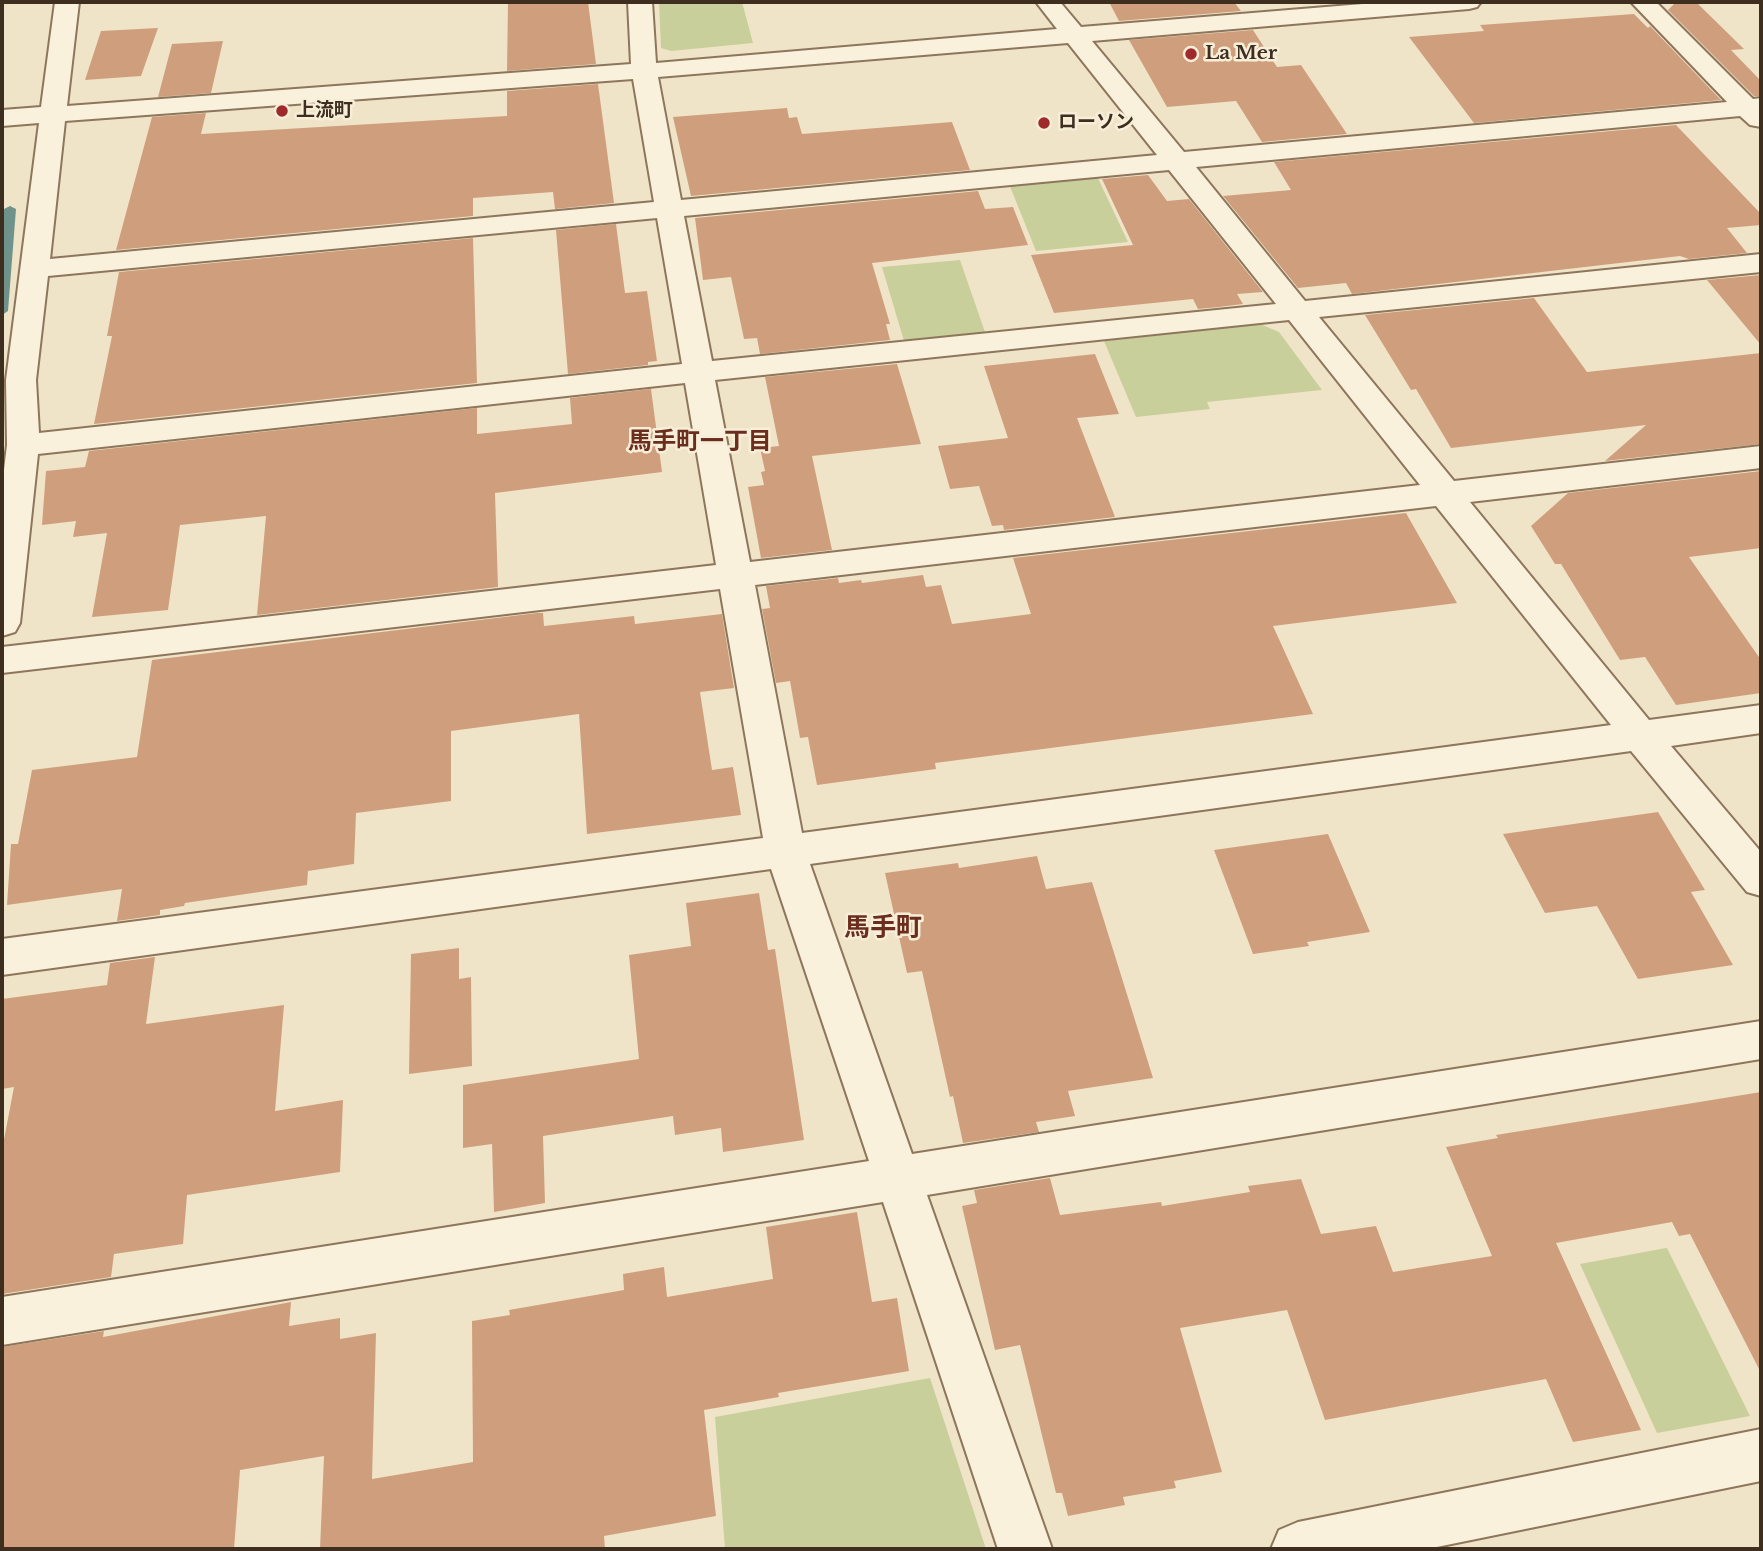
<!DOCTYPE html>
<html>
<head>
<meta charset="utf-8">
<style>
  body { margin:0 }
  #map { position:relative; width:1763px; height:1551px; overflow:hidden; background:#f0e4c8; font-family:"Libre Baskerville",serif }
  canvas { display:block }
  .frame { position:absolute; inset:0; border:4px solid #3d2e20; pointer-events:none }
</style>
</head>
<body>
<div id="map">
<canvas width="1763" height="1551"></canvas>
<div class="frame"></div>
</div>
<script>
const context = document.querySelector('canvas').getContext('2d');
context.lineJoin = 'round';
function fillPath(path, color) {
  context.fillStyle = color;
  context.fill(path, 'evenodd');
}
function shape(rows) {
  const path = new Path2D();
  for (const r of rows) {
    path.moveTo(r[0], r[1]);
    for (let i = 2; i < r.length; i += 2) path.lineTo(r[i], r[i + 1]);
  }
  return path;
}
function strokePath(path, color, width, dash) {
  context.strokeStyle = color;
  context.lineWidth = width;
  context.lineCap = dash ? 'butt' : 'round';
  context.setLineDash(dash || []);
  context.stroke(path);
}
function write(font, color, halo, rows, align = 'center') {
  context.font = font + ' "Libre Baskerville","Noto Sans JP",serif';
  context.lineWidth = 5;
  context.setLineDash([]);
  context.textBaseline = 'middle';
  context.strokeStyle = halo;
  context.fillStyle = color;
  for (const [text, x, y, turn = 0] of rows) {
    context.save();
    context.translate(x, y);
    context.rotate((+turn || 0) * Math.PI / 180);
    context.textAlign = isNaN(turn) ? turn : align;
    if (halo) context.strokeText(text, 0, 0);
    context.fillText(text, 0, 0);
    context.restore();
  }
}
const green = shape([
  [659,2,742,2,753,43,671,51,661,48],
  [1097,176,1128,242,1036,251,1009,184],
  [960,260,985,332,904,341,882,267],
  [1260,324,1279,332,1322,390,1207,402,1210,409,1136,417,1104,341],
  [1666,1248,1667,1248,1750,1416,1657,1433,1580,1264],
  [930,1378,986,1549,725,1549,715,1417]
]);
const stream = shape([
  [10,206,16,209,8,311,2,315,2,241,4,209,10,206]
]);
const building = shape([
  [508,2,588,2,596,64,507,71],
  [1109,2,1234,2,1241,11,1119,21],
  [1696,2,1744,49,1731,50,1761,81,1761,96,1754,96,1668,10,1674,4],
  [1634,14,1648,28,1650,26,1721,100,1474,123,1409,37,1484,31,1480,25],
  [158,28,141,76,85,80,101,31],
  [1253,30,1277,67,1301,65,1347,134,1262,142,1236,101,1167,107,1129,40],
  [223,41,211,93,158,97,172,44],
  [598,84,614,203,555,209,553,192,473,198,473,216,116,250,152,117,206,113,201,134,507,116,507,91],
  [787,108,789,118,797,117,802,134,952,122,970,170,691,196,673,117],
  [1676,125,1761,214,1761,225,1727,228,1747,253,1689,259,1680,256,1352,294,1346,283,1298,288,1223,196,1291,190,1274,162],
  [1148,175,1167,201,1189,199,1263,292,1237,294,1243,304,1219,307,1198,309,1193,299,1054,313,1031,255,1133,245,1102,179],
  [978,191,985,209,1013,207,1028,245,872,263,890,324,886,324,890,340,760,354,757,338,744,339,731,277,703,280,695,218],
  [616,224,625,293,647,291,657,361,648,362,648,365,568,374,556,230],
  [473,238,477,383,94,424,112,336,107,336,119,272],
  [1761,275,1761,345,1707,280],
  [1534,298,1587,372,1761,353,1761,444,1605,461,1646,425,1451,448,1416,389,1411,390,1365,315],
  [1095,354,1119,414,1077,418,1115,517,1004,530,1003,525,992,526,979,486,950,489,938,446,1008,438,984,366],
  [897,364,921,444,812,456,832,550,761,558,748,487,764,485,761,472,765,471,760,448,779,446,765,377],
  [651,389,662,472,495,493,498,587,257,615,266,516,180,525,168,610,92,617,107,533,73,537,76,521,42,525,46,471,85,467,89,451,477,408,477,434,572,424,570,398],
  [1761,471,1761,548,1689,557,1761,660,1761,693,1676,705,1645,657,1620,660,1561,564,1555,564,1531,526,1568,493],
  [1406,513,1457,603,1273,626,1313,714,935,763,936,769,817,785,808,737,800,738,790,681,776,683,762,609,770,608,766,586,838,578,839,583,861,580,862,583,923,575,926,587,941,585,952,624,1031,614,1013,558],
  [537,613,543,613,544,626,634,616,635,624,722,614,734,688,700,692,712,770,733,767,741,815,587,834,579,714,451,731,451,801,356,813,354,864,308,871,307,885,185,903,184,906,160,910,160,915,117,921,122,889,7,905,11,844,18,844,32,770,137,757,152,660],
  [1658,812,1705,890,1691,892,1733,965,1638,979,1597,906,1545,913,1503,834],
  [1328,834,1370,932,1307,942,1309,946,1253,954,1214,850],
  [1037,856,1046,889,1092,882,1153,1078,1068,1091,1075,1116,1036,1122,1039,1132,963,1143,953,1096,950,1097,922,971,907,973,885,873,958,863,959,868],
  [759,893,768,950,775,949,804,1140,723,1152,721,1128,675,1135,673,1116,543,1136,545,1203,494,1212,492,1144,463,1148,463,1085,639,1059,629,955,691,946,686,903],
  [459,948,459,979,471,977,472,1066,409,1074,411,954],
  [155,957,146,1024,284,1005,275,1111,343,1100,340,1172,187,1195,183,1244,114,1254,111,1277,2,1294,2,1150,14,1087,2,1089,2,999,107,985,110,963],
  [1761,1092,1761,1373,1690,1234,1679,1236,1672,1222,1556,1243,1641,1430,1573,1442,1546,1379,1325,1420,1287,1310,1180,1328,1222,1472,1174,1481,1176,1488,1123,1497,1125,1505,1068,1516,1062,1493,1056,1493,1020,1345,995,1350,962,1206,977,1203,974,1190,1050,1178,1060,1215,1161,1202,1162,1206,1250,1192,1248,1186,1301,1179,1321,1234,1376,1226,1393,1272,1492,1256,1446,1147,1498,1138,1496,1135],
  [857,1212,872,1302,897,1298,909,1371,778,1393,779,1397,704,1410,716,1516,604,1536,605,1549,320,1549,324,1456,240,1470,234,1549,2,1549,2,1347,104,1331,103,1337,291,1302,289,1326,340,1318,340,1339,376,1333,372,1479,473,1462,472,1321,510,1315,509,1310,624,1290,623,1274,664,1267,667,1297,773,1279,766,1227]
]);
const minor = shape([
  [55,2,79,2,67,106,631,64,628,2,652,2,656,63,1057,29,1036,2,1060,2,1081,27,1387,2,1481,2,1477,7,1469,9,1092,41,1184,152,1727,102,1631,2,1656,2,1753,99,1761,98,1761,127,1750,125,1740,116,1196,167,1305,301,1761,254,1761,272,1319,317,1454,481,1761,446,1761,468,1470,502,1649,720,1761,705,1761,733,1671,746,1761,852,1761,896,1747,892,1631,751,810,864,912,1154,1761,1021,1761,1059,927,1195,1052,1549,998,1549,883,1202,2,1345,2,1297,869,1161,771,869,2,975,2,939,763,838,720,589,2,673,2,647,716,565,685,383,38,454,20,623,15,632,2,636,2,486,7,445,6,380,39,123,2,126,2,110,41,107,55,2],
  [1068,43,1157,155,681,200,658,77,1068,43],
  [633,79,654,202,50,259,65,121,633,79],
  [1169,170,1276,304,712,361,684,216,1169,170],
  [657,218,682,364,39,433,36,380,48,276,657,218],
  [1289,320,1420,485,750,562,715,380,1289,320],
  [1436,506,1611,725,802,833,755,585,1436,506],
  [1761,1429,1761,1481,1427,1549,1271,1549,1279,1530,1298,1522,1761,1429]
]);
const markers = [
  [1191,54,7,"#9e2a2b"],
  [282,111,7,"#9e2a2b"],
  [1044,123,7,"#9e2a2b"]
];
const farPoinames = [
  ["La Mer",1205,54],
  ["上流町",296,111],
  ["ローソン",1058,123]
];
const neighbourhoodNames = [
  ["馬手町一丁目",700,442]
];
const quarterNames = [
  ["馬手町",883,929]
];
fillPath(green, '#c9cf9b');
fillPath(stream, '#6f938a');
fillPath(building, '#cf9f7d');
strokePath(minor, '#8d765c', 4);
fillPath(minor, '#faf1dc');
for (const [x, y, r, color] of markers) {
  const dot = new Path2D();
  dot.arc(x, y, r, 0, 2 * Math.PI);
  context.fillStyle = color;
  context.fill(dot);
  strokePath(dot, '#f7eed8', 2.5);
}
write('bold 19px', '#3d2e20', '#f7eed8', farPoinames, 'left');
write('bold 24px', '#6b2e1e', '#f7eed8', neighbourhoodNames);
write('bold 26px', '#6b2e1e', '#f7eed8', quarterNames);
</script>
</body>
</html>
